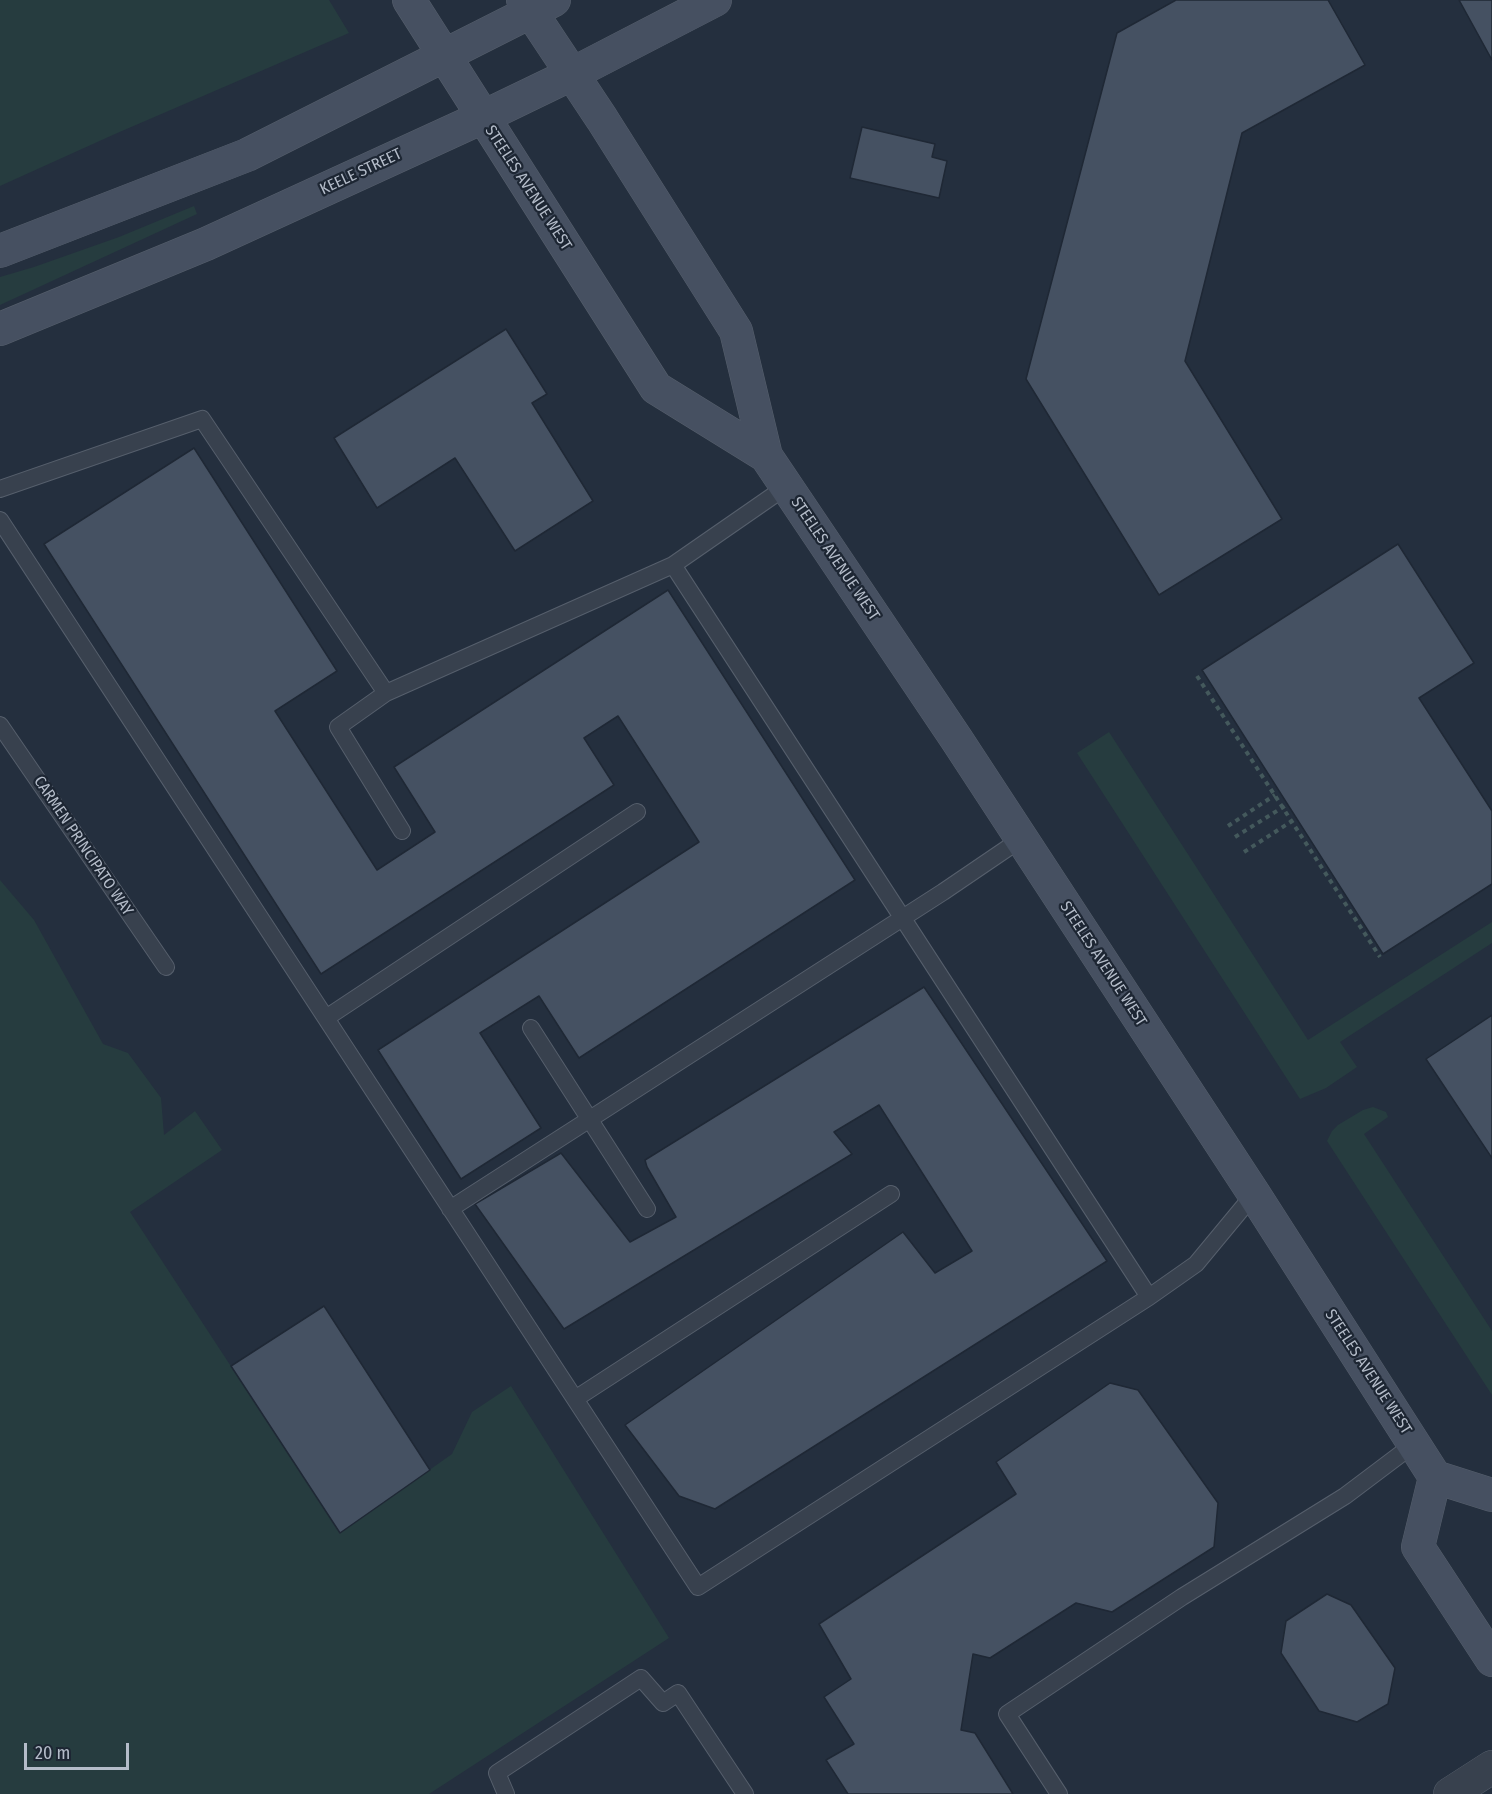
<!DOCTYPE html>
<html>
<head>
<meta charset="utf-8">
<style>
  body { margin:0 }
  #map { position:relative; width:1492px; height:1794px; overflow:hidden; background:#242f3e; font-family:"Fira Sans Condensed",sans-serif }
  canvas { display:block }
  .scale { position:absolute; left:24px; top:1743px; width:105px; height:27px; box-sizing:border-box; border:3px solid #b4bcc9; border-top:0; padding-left:8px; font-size:18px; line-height:21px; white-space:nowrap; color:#b4bcc9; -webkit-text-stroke:4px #1d2633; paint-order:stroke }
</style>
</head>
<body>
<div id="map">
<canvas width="1492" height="1794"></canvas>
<div class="scale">20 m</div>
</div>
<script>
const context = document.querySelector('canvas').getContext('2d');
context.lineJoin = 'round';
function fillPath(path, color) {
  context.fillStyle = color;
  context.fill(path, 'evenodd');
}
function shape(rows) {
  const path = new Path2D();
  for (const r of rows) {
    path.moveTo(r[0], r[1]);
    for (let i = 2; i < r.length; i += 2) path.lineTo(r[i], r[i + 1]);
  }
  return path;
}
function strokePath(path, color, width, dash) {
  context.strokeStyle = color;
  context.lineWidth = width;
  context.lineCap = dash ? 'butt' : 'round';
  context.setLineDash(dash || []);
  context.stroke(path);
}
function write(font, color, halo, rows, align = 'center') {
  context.font = font + ' "Fira Sans Condensed",sans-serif';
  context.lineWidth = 4.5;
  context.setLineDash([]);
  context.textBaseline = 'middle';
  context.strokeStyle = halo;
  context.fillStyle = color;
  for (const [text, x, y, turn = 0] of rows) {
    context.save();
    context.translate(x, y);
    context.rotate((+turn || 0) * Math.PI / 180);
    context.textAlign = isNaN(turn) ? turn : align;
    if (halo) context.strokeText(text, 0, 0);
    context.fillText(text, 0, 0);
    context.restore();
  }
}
const green = shape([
  [0,0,329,0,349,33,115,134,0,186],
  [194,206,197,214,0,305,0,277,34,267,119,237],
  [1109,732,1308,1040,1492,922,1492,943,1340,1042,1357,1067,1326,1088,1300,1099,1077,753],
  [0,880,34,920,103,1044,128,1053,161,1098,164,1135,195,1111,222,1150,130,1212,340,1533,452,1454,472,1412,511,1386,669,1638,429,1794,0,1794],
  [1373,1107,1386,1112,1388,1117,1364,1134,1492,1331,1492,1395,1327,1141,1332,1131,1338,1125,1363,1110]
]);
const building = shape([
  [1176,0,1328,0,1365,65,1242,133,1185,361,1282,519,1159,595,1026,379,1117,33,1176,0],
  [1459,0,1492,0,1492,60,1459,0],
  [862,127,935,144,932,157,947,161,939,198,850,178,862,127],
  [506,329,547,394,532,403,593,501,515,551,455,458,377,508,334,438,506,329],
  [194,448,337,671,275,711,377,870,435,832,394,767,668,590,855,880,579,1058,539,996,480,1033,541,1128,461,1179,378,1050,699,842,618,716,584,738,614,785,321,974,44,544,194,448],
  [1398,544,1474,663,1419,698,1492,811,1492,884,1383,954,1202,670,1398,544],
  [924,987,1107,1261,715,1509,679,1496,625,1425,903,1232,935,1273,972,1251,879,1105,834,1132,852,1154,564,1329,475,1204,561,1153,630,1242,676,1217,647,1167,645,1160,924,987],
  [1492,1015,1492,1158,1426,1059,1492,1015],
  [324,1306,430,1470,340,1533,231,1366,324,1306],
  [1110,1383,1138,1390,1218,1503,1214,1547,1112,1612,1076,1603,990,1658,973,1654,961,1730,975,1733,1013,1794,848,1794,826,1760,854,1744,824,1697,851,1679,819,1624,1016,1494,996,1462,1110,1383],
  [1327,1594,1351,1605,1395,1668,1388,1704,1357,1722,1319,1711,1281,1653,1286,1621,1327,1594]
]);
const path = shape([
  [1197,676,1380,957],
  [1228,826,1275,795],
  [1235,837,1288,804],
  [1244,852,1292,821]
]);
const lane = shape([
  [0,489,202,419,386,693,338,727,402,831],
  [0,520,698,1587,1149,1297,1196,1264,1254,1194],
  [673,565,1149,1297],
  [386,693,673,565,787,486],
  [0,725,166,967],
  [326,1018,637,812],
  [531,1028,647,1209],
  [450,1209,943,892,1021,839],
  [575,1399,891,1194],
  [506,1794,497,1773,641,1678,663,1703,678,1693,745,1794],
  [1059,1794,1007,1714,1182,1597,1345,1496,1414,1444]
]);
const street = shape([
  [1450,1794,1492,1767]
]);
const secondary = shape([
  [409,0,656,388,766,456],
  [523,0,602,119,736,331,766,456,957,740,1254,1194,1435,1477,1492,1495],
  [0,251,247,155,554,0],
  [0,329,206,244,483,117,572,74,715,0],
  [1435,1477,1418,1547,1492,1660]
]);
const streetNames = [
  ["KEELE STREET",361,172,-25],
  ["STEELES AVENUE WEST",528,188,57],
  ["STEELES AVENUE WEST",835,559,56],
  ["CARMEN PRINCIPATO WAY",83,846,56],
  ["STEELES AVENUE WEST",1103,964,57],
  ["STEELES AVENUE WEST",1368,1372,57]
];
fillPath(green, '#263c3f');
fillPath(building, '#455162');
strokePath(building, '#1f2835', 1.5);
strokePath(lane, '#565f6c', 18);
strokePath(street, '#565f6c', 34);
strokePath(secondary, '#565f6c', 34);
strokePath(path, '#44595c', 4, [4.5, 4.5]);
strokePath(lane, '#38414e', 16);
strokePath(street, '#38414e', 33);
strokePath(secondary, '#465061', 33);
write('16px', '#b4bcc9', '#1d2633', streetNames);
</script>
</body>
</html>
